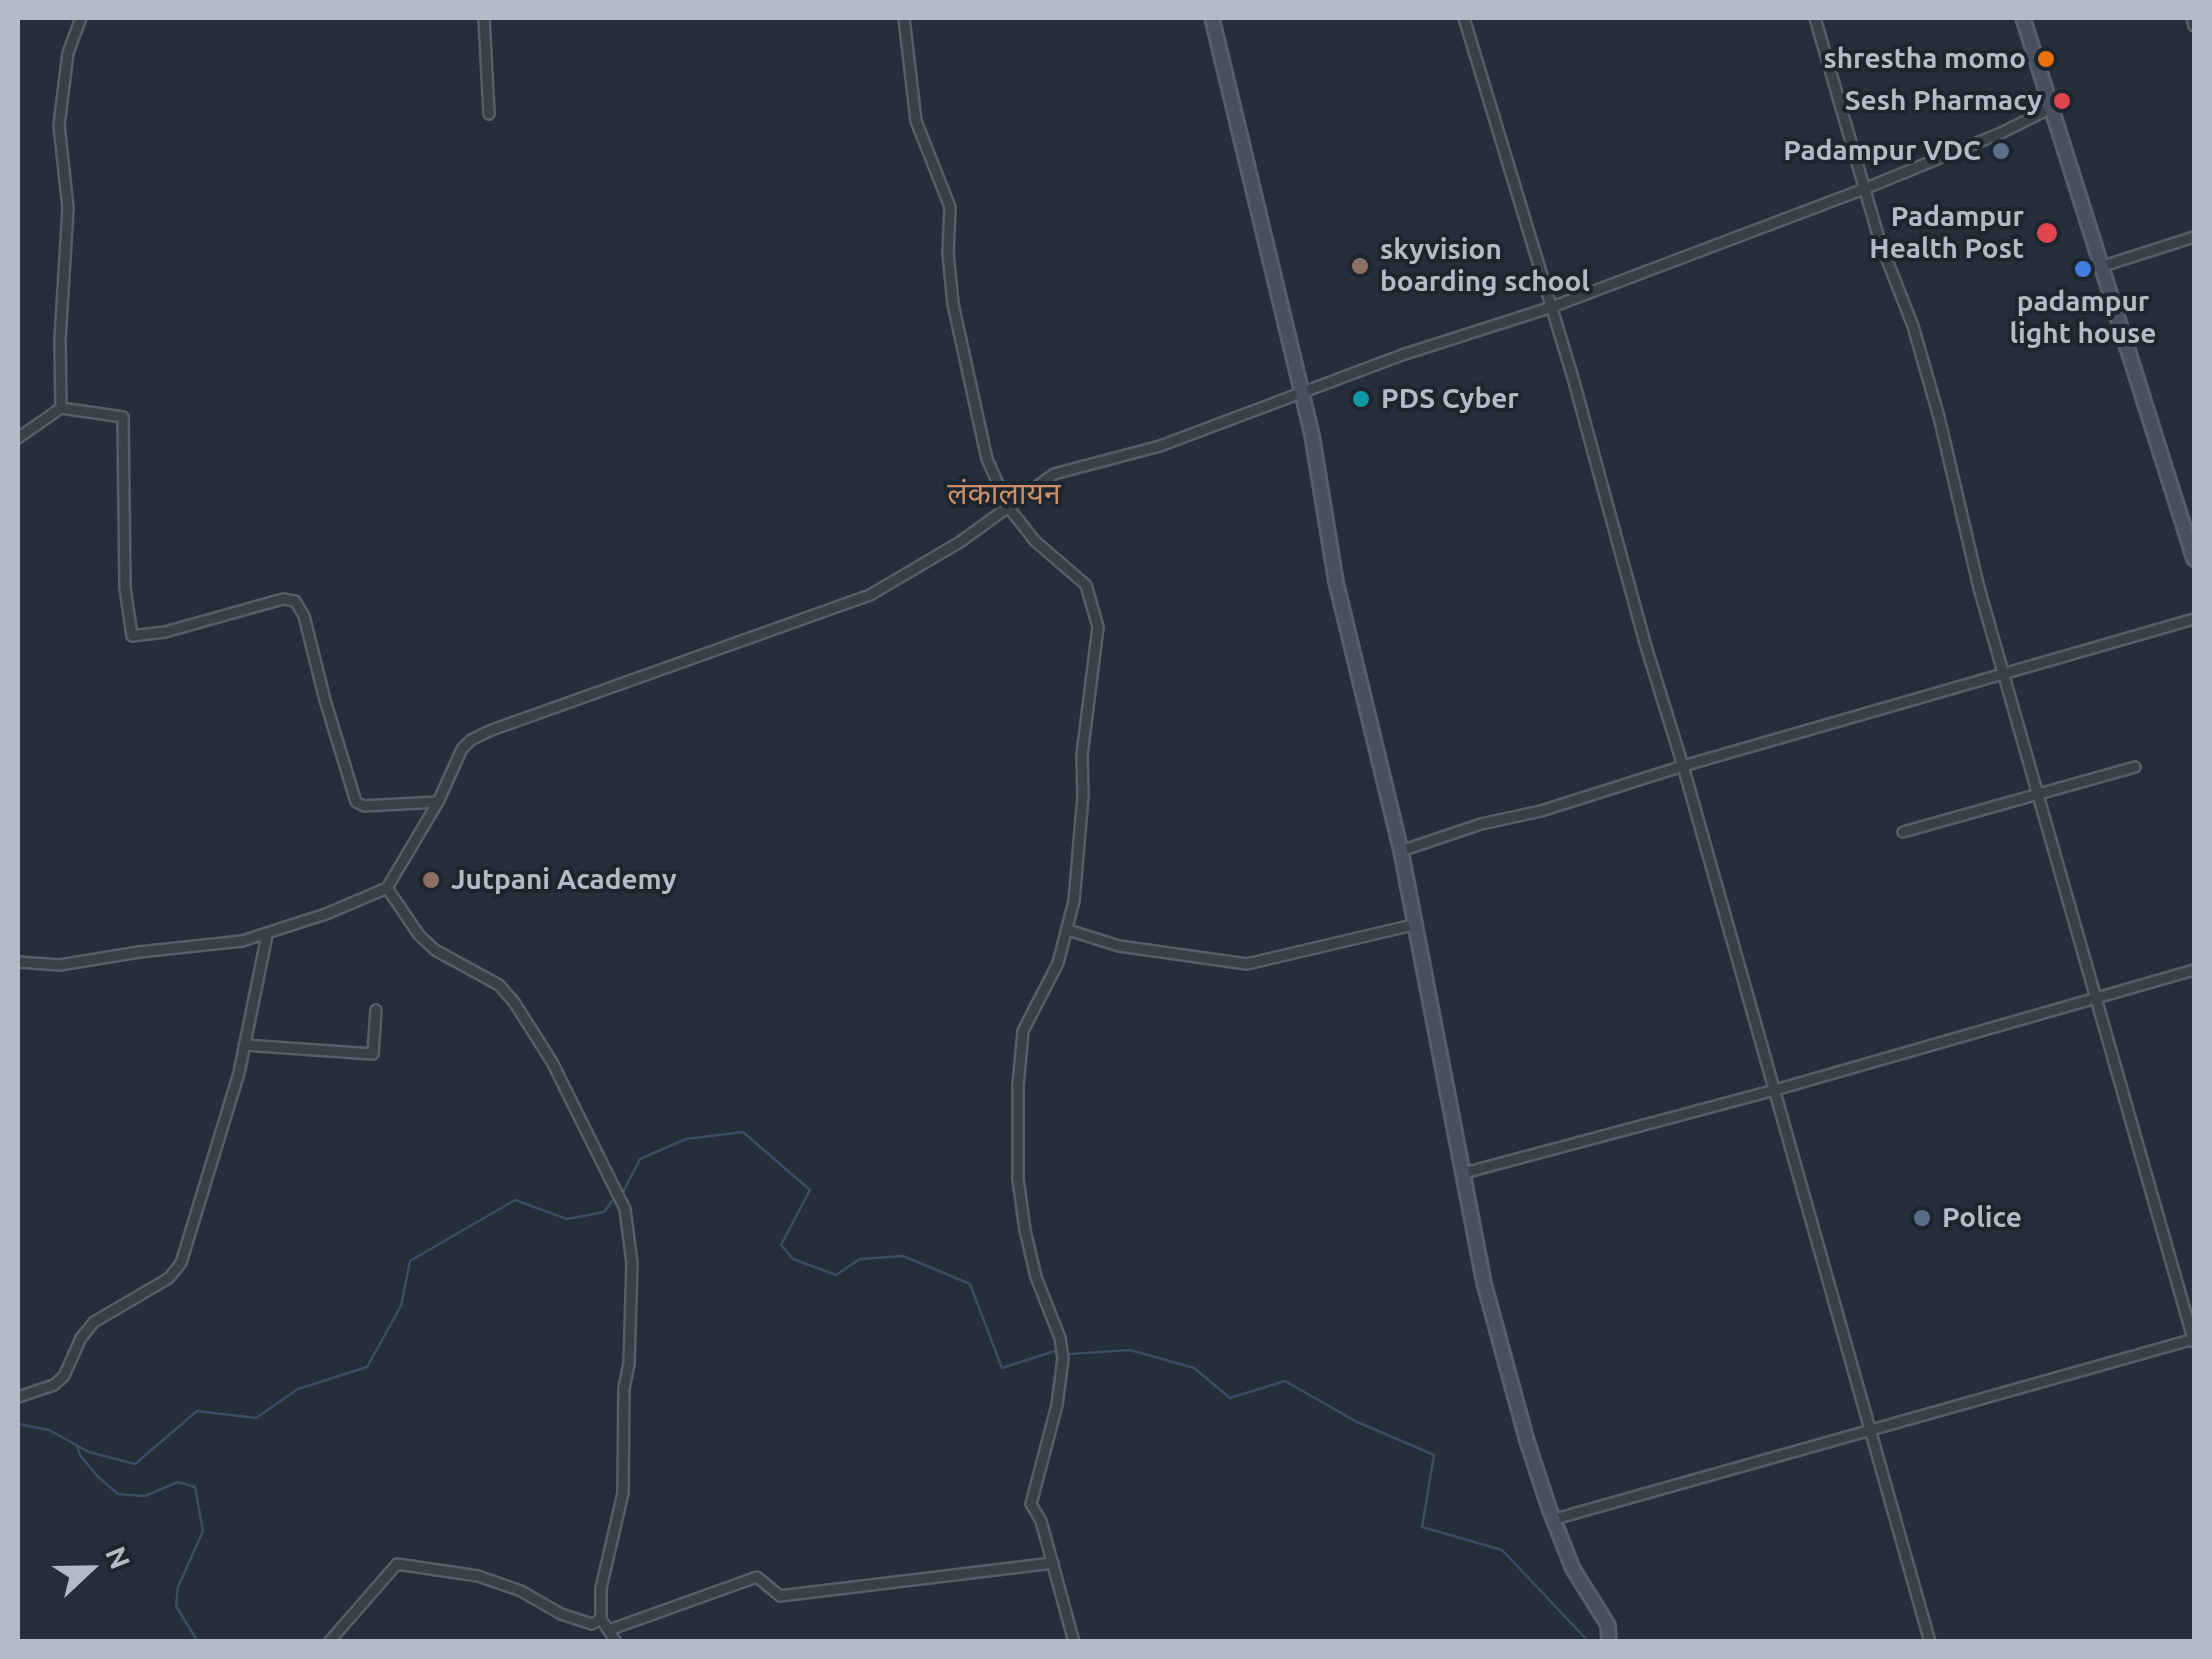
<!DOCTYPE html>
<html>
<head>
<meta charset="utf-8">
<style>
  body { margin:0 }
  #map { position:relative; width:2212px; height:1659px; overflow:hidden; background:#252f3a; font-family:Ubuntu,sans-serif }
  canvas { display:block }
  .frame { position:absolute; inset:0; border:20px solid #b4bbc6; pointer-events:none }
  .north { position:absolute; left:40px; top:1519px; width:100px; height:100px; -webkit-text-stroke:8px #1d252f; paint-order:stroke; rotate:68deg; font-size:28px; font-weight:700; line-height:40px; text-align:center; color:#b4bbc6 }
  .north::after { content:''; display:block; margin:auto; width:35px; height:45px; background:#b4bbc6; clip-path:polygon(50% 0,100% 100%,50% 72%,0 100%) }
</style>
</head>
<body>
<div id="map">
<canvas width="2212" height="1659"></canvas>
<div class="frame"></div>
<div class="north">N</div>
</div>
<script>
const context = document.querySelector('canvas').getContext('2d');
context.lineJoin = 'round';
function shape(rows) {
  const path = new Path2D();
  for (const r of rows) {
    path.moveTo(r[0], r[1]);
    for (let i = 2; i < r.length; i += 2) path.lineTo(r[i], r[i + 1]);
  }
  return path;
}
function strokePath(path, color, width, dash) {
  context.strokeStyle = color;
  context.lineWidth = width;
  context.lineCap = dash ? 'butt' : 'round';
  context.setLineDash(dash || []);
  context.stroke(path);
}
function write(font, color, halo, rows, align = 'center') {
  context.font = font + ' Ubuntu,"Noto Sans Devanagari",sans-serif';
  context.lineWidth = 8;
  context.setLineDash([]);
  context.textBaseline = 'middle';
  context.strokeStyle = halo;
  context.fillStyle = color;
  for (const [text, x, y, turn = 0] of rows) {
    context.save();
    context.translate(x, y);
    context.rotate((+turn || 0) * Math.PI / 180);
    context.textAlign = isNaN(turn) ? turn : align;
    if (halo) context.strokeText(text, 0, 0);
    context.fillText(text, 0, 0);
    context.restore();
  }
}
const stream = shape([
  [622,1194,640,1159,686,1139,743,1132,810,1190,781,1245,793,1259,836,1275,860,1259,903,1256,970,1284,1002,1368,1055,1351],
  [1070,1354,1130,1350,1194,1368,1230,1398,1285,1381,1355,1421,1434,1455,1422,1527,1502,1550,1589,1642],
  [18,1424,49,1430,89,1452,135,1464,197,1411,256,1418,298,1389,367,1367,401,1306,410,1261,515,1200,567,1219,604,1212,612,1201],
  [77,1446,80,1455,98,1477,118,1494,145,1496,178,1482,195,1487,203,1531,178,1587,176,1606,198,1642]
]);
const street = shape([
  [484,18,489,114],
  [904,18,916,121,950,207,948,253,953,304,987,459,1009,508,1035,541,1086,585,1098,627,1082,755,1083,796,1074,901,1058,963,1023,1031,1018,1086,1018,1179,1025,1230,1036,1277,1060,1338,1063,1359,1057,1405,1031,1504,1041,1521,1074,1642],
  [1464,18,1573,378,1645,643,1683,766,1930,1642],
  [1815,18,1880,242,1913,326,1939,417,1979,588,2194,1342],
  [2192,18,2194,26],
  [2100,267,2194,237],
  [61,408,123,417,125,588,132,636,165,632,283,599,295,601,304,616,325,700,356,802,364,806,438,802],
  [18,438,61,408,60,340,68,208,59,125,68,53,81,18],
  [1903,832,2135,767],
  [1401,851,1481,824,1541,811,1683,766,2194,619],
  [387,888,419,935,435,950,499,985,514,1002,552,1062,625,1209,632,1263,629,1364,624,1388,623,1493,601,1588,601,1619,616,1642],
  [1068,930,1119,946,1247,964,1413,925],
  [18,962,60,965,139,952,242,941,326,914,387,888,438,802,462,749,471,740,489,731,870,595,960,542,1054,474,1160,446,1402,355,1552,307,1864,189,2001,133,2051,108],
  [244,1045,373,1054,376,1010],
  [1464,1173,1775,1090,2194,970],
  [18,1397,54,1385,64,1376,81,1338,94,1322,169,1278,181,1263,239,1073,267,935],
  [1555,1519,2194,1339],
  [609,1630,757,1577,780,1596,1053,1563],
  [329,1642,397,1564,478,1576,521,1591,561,1614,592,1624,601,1619]
]);
const secondary = shape([
  [1212,18,1312,435,1336,582,1401,851,1484,1283,1527,1441,1549,1508,1573,1569,1608,1625,1609,1642],
  [2023,18,2194,559]
]);
const markers = [
  [2046,59,10,"#e8710a"],
  [2062,101,10,"#e0444e"],
  [2001,151,10,"#5c6f8a"],
  [2047,233,12,"#e0444e"],
  [1360,266,10,"#8d6e63"],
  [2083,269,10,"#3f7fe0"],
  [1361,399,10,"#0f9aa8"],
  [431,880,10,"#8d6e63"],
  [1922,1218,10,"#5c6f8a"]
];
const poiNames = [
  ["shrestha momo",2026,59],
  ["Sesh Pharmacy",2042,101],
  ["Padampur VDC",1981,151],
  ["Padampur",2024,217],
  ["Health Post",2024,249],
  ["skyvision",1380,250,"left"],
  ["boarding school",1380,282,"left"],
  ["padampur",2083,302,"center"],
  ["light house",2083,334,"center"],
  ["PDS Cyber",1381,399,"left"],
  ["Jutpani Academy",451,880,"left"],
  ["Police",1942,1218,"left"]
];
const neighbourhoodNames = [
  ["लंकालायन",1004,494]
];
strokePath(stream, '#3c4d62', 2.5);
strokePath(street, '#565e68', 14);
strokePath(secondary, '#565e68', 18);
strokePath(street, '#38404a', 9);
strokePath(secondary, '#47505d', 12);
for (const [x, y, r, color] of markers) {
  const dot = new Path2D();
  dot.arc(x, y, r, 0, 2 * Math.PI);
  context.fillStyle = color;
  context.fill(dot);
  strokePath(dot, '#1d252f', 4);
}
write('bold 28px', '#b4bbc6', '#1d252f', poiNames, 'right');
write('30px', '#cb9069', '#1d252f', neighbourhoodNames);
</script>
</body>
</html>
